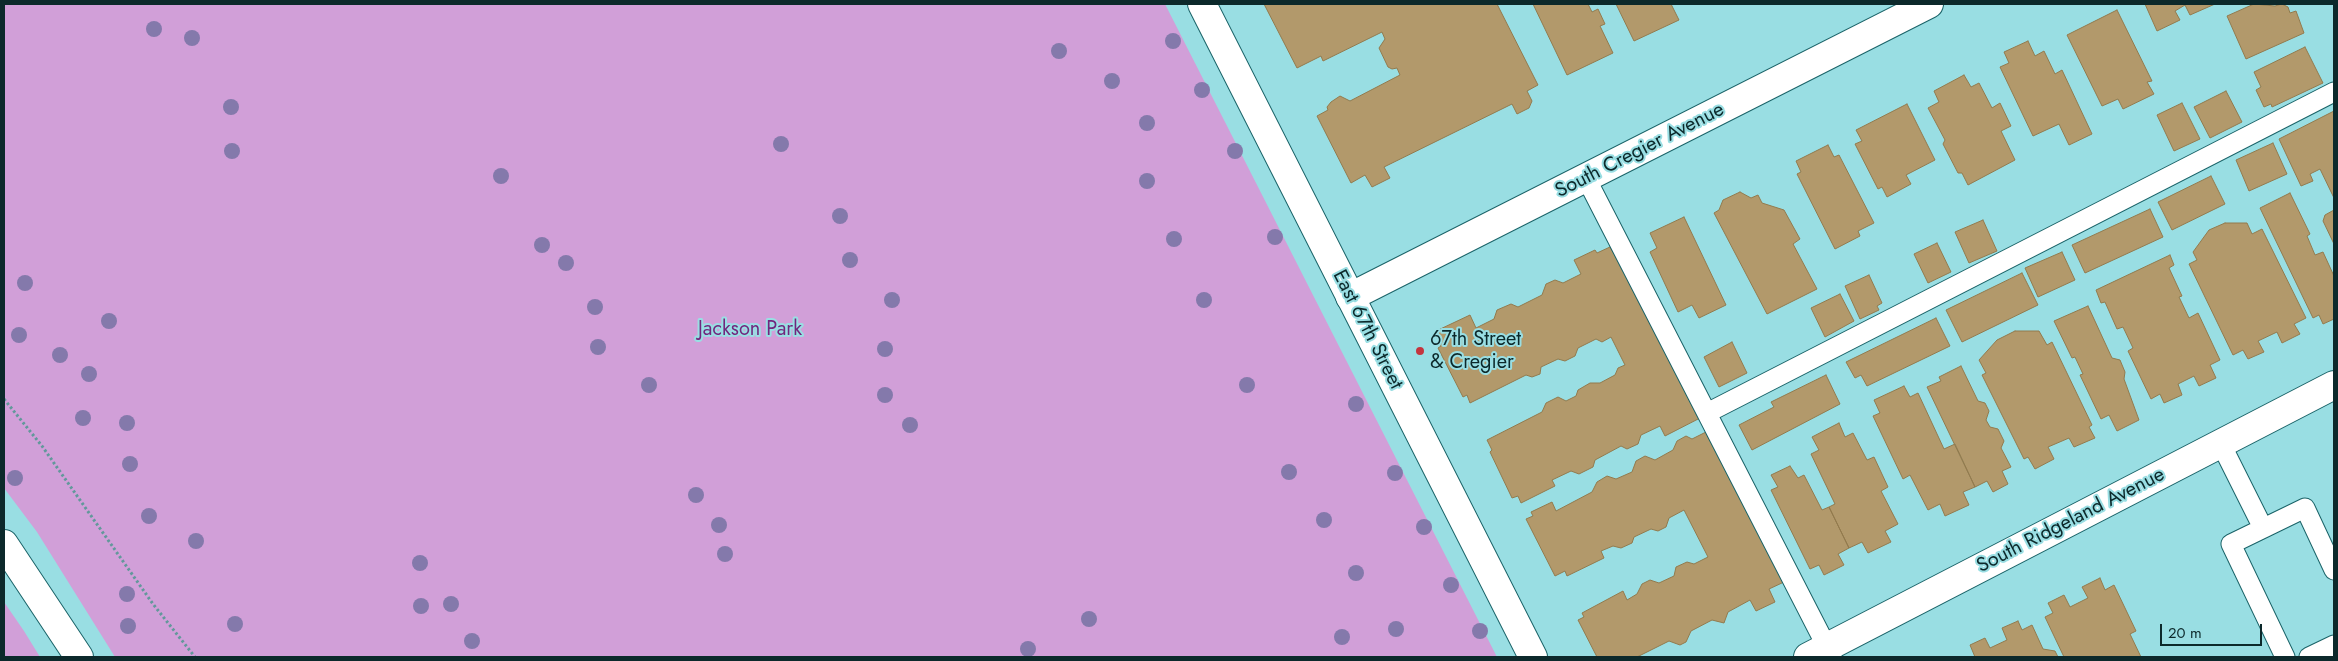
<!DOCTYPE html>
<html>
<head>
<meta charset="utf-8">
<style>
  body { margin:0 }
  #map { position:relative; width:2338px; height:661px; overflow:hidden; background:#99dee3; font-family:Jost,sans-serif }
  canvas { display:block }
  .frame { position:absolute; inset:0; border:5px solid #0c292b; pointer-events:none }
  .scale { position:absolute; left:2160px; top:624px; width:102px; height:22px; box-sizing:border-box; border:2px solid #0c292b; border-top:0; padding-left:6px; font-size:15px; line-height:18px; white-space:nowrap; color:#0c292b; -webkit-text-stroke:4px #99dee3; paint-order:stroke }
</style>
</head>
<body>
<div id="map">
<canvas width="2338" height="661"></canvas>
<div class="frame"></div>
<div class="scale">20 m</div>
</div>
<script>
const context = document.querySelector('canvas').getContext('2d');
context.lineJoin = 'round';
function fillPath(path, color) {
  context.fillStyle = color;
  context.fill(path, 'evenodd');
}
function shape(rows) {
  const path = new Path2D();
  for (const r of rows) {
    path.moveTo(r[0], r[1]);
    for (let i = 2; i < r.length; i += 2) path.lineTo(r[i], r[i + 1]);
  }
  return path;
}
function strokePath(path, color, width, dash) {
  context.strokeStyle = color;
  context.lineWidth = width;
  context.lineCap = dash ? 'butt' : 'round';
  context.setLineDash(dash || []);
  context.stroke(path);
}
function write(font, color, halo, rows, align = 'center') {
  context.font = font + ' Jost,sans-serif';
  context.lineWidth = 4;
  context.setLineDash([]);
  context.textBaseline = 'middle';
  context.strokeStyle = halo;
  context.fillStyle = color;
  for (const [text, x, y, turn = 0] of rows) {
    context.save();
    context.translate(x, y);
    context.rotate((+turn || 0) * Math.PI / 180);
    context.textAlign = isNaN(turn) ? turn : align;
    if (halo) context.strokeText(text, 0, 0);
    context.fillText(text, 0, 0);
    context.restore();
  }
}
const green = shape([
  [4,4,1165,4,1497,657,115,657,37,532,4,488],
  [4,602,24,631,40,657,4,657]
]);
const building = shape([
  [1264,4,1497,4,1538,85,1527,91,1532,101,1529,108,1517,114,1512,104,1384,167,1390,178,1372,187,1365,175,1351,183,1317,116,1328,110,1327,107,1331,102,1340,96,1350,101,1400,75,1397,68,1392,69,1388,67,1379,48,1385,39,1382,32,1323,61,1321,56,1297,68,1264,4],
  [1533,4,1588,4,1592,12,1598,9,1605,24,1600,26,1613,53,1567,75,1533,4],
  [1616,4,1671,4,1679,20,1634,41,1616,4],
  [2145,4,2215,4,2190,15,2185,5,2175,11,2180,20,2157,31,2145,4],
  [2254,4,2275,6,2282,4,2288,7,2290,13,2296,11,2304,33,2246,59,2227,16,2254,4],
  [2117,10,2152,81,2147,82,2154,94,2123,109,2118,99,2102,106,2067,35,2117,10],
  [2028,41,2035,56,2044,51,2055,74,2062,70,2092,134,2069,145,2059,124,2033,136,2000,67,2009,63,2004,52,2028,41],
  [2305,47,2323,83,2272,107,2271,104,2264,107,2256,90,2261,87,2254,72,2305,47],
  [1964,75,1971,87,1979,83,1992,108,2000,103,2011,126,2001,131,2015,160,1968,185,1962,173,1958,173,1943,144,1945,140,1928,108,1939,102,1934,91,1964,75],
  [2226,91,2242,122,2210,138,2194,107,2226,91],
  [2182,103,2200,139,2174,151,2157,115,2182,103],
  [1907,104,1935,160,1906,175,1911,184,1887,197,1882,187,1878,189,1855,144,1862,141,1856,130,1907,104],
  [2334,111,2334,198,2320,169,2310,174,2313,181,2301,186,2279,139,2334,111],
  [2273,143,2287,174,2249,191,2236,160,2273,143],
  [1828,145,1834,157,1839,155,1874,223,1858,231,1860,236,1835,249,1797,174,1801,172,1796,161,1828,145],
  [2211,176,2225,204,2172,230,2158,202,2211,176],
  [1740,192,1751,198,1758,195,1762,203,1784,210,1800,239,1793,244,1817,289,1767,314,1714,213,1719,210,1723,200,1740,192],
  [2290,193,2310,234,2307,236,2315,255,2323,252,2334,276,2334,319,2323,324,2319,315,2313,318,2260,208,2290,193],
  [2150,209,2163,237,2085,273,2072,245,2150,209],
  [2334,210,2334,244,2323,221,2325,215,2334,210],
  [1684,217,1726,305,1699,318,1692,305,1678,312,1650,252,1657,248,1650,233,1684,217],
  [1983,220,1997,251,1969,263,1955,232,1983,220],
  [2225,223,2247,223,2252,234,2262,229,2306,318,2294,324,2300,334,2282,343,2277,332,2258,341,2264,352,2248,359,2243,350,2233,355,2189,264,2197,260,2193,252,2209,230,2225,223],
  [1937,243,1951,272,1928,283,1914,254,1937,243],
  [1610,247,1614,254,1620,252,1702,417,1665,436,1660,426,1641,435,1638,444,1627,449,1621,446,1595,460,1593,467,1579,474,1571,471,1552,480,1555,486,1521,503,1518,496,1512,498,1490,452,1492,450,1487,440,1542,412,1546,403,1558,397,1566,401,1576,396,1578,390,1590,383,1600,383,1615,375,1618,368,1625,365,1611,337,1602,342,1596,339,1578,348,1575,356,1565,361,1558,359,1541,367,1540,374,1532,377,1526,375,1470,403,1467,395,1463,397,1438,348,1441,346,1434,332,1470,315,1476,328,1494,319,1497,310,1511,304,1518,307,1542,295,1546,284,1555,280,1563,283,1581,274,1574,260,1595,250,1597,253,1610,247],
  [2062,252,2075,280,2038,297,2025,268,2062,252],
  [2170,255,2174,265,2169,268,2182,296,2179,297,2189,318,2198,313,2220,360,2210,365,2216,378,2199,386,2194,376,2178,384,2182,395,2164,403,2160,394,2151,399,2128,351,2133,348,2123,327,2117,329,2105,302,2101,303,2096,290,2170,255],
  [2022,273,2038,305,1962,342,1946,310,2022,273],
  [1869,275,1882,303,1877,306,1879,310,1860,319,1845,286,1869,275],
  [1840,294,1854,321,1825,337,1811,308,1840,294],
  [2088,306,2112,358,2120,360,2125,372,2124,379,2139,420,2117,431,2109,415,2101,419,2080,375,2083,374,2075,357,2072,358,2054,321,2088,306],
  [1936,318,1950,346,1867,386,1861,375,1855,378,1846,362,1936,318],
  [2015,331,2039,331,2047,345,2052,342,2092,425,2089,427,2095,438,2074,447,2069,438,2048,447,2054,459,2035,469,2028,457,2024,459,1982,375,1986,373,1979,360,1997,340,2015,331],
  [1732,342,1747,373,1719,387,1704,357,1732,342],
  [1961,366,1978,401,1985,403,1989,411,1986,420,1990,427,1998,429,2004,441,2001,448,2011,467,2002,471,2008,484,1993,492,1987,481,1975,487,1927,387,1941,381,1939,377,1961,366],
  [1826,375,1840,404,1752,450,1739,425,1774,407,1771,402,1826,375],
  [1904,386,1910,397,1918,393,1944,449,1955,444,1975,487,1963,492,1969,505,1945,516,1940,504,1928,510,1910,475,1903,479,1873,416,1880,413,1874,400,1904,386],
  [1839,423,1845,437,1853,433,1867,460,1874,457,1888,487,1881,491,1898,524,1885,531,1891,542,1868,553,1862,542,1849,548,1829,507,1835,504,1811,454,1819,450,1812,437,1839,423],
  [1708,431,1784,582,1769,589,1775,602,1756,611,1750,600,1728,612,1724,623,1712,620,1691,631,1686,642,1680,645,1669,641,1637,657,1597,657,1578,620,1584,617,1582,613,1623,591,1627,600,1637,594,1642,584,1650,580,1659,583,1674,576,1676,567,1687,562,1694,564,1708,557,1684,510,1669,518,1666,527,1658,531,1651,529,1634,537,1632,543,1621,548,1613,546,1601,551,1604,558,1567,576,1565,571,1555,576,1526,519,1533,516,1531,512,1552,502,1556,511,1592,492,1597,482,1607,476,1616,479,1632,472,1636,461,1645,456,1655,460,1673,450,1677,441,1686,436,1692,439,1708,431],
  [1790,466,1798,478,1804,475,1822,510,1829,507,1849,548,1838,554,1844,565,1824,575,1819,565,1810,569,1771,490,1778,487,1771,475,1790,466],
  [2100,578,2105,590,2114,585,2136,631,2130,634,2141,657,2064,657,2045,617,2053,613,2048,603,2064,595,2070,607,2088,598,2082,587,2100,578],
  [2018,621,2022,630,2032,625,2043,649,2055,651,2058,657,1975,657,1970,645,1985,638,1990,648,2007,640,2002,628,2018,621]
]);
const path = shape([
  [4,399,42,446,153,604,195,657]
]);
const service = shape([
  [1586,178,1832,657],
  [1707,413,2334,92],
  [2221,444,2263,528],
  [2285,657,2231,544,2305,508,2334,570],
  [2309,657,2334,645]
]);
const minor = shape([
  [1350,297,1929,4],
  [1808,657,2334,385]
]);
const tertiary = shape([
  [1202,4,1533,657],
  [4,544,79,657]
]);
const trees = [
  [154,29],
  [192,38],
  [1173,41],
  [1059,51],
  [1112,81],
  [1202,90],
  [231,107],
  [1147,123],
  [781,144],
  [232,151],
  [1235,151],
  [501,176],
  [1147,181],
  [840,216],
  [1275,237],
  [1174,239],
  [542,245],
  [850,260],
  [566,263],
  [25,283],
  [892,300],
  [1204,300],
  [595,307],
  [109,321],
  [19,335],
  [598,347],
  [885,349],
  [60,355],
  [89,374],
  [649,385],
  [1247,385],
  [885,395],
  [1356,404],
  [83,418],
  [127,423],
  [910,425],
  [130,464],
  [1289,472],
  [1395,473],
  [15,478],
  [696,495],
  [149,516],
  [1324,520],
  [719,525],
  [1424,527],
  [196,541],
  [725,554],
  [420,563],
  [1356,573],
  [1451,585],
  [127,594],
  [451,604],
  [421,606],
  [1089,619],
  [235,624],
  [128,626],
  [1396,629],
  [1480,631],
  [1342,637],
  [472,641],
  [1028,649]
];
const markers = [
  [1420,351,5,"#c4353e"]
];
const streetNames = [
  ["South Cregier Avenue",1640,151,-27],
  ["East 67th Street",1367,330,63],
  ["South Ridgeland Avenue",2071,521,-27]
];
const parkNames = [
  ["Jackson Park",750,330]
];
const poiNames = [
  ["67th Street",1430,340],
  ["& Cregier",1430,363]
];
fillPath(green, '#d19fd8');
fillPath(building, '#b2996b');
strokePath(building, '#927a4d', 1);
strokePath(service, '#1a6368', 21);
strokePath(minor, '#1a6368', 30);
strokePath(tertiary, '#1a6368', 30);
strokePath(path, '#62989b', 3, [2.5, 2.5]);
strokePath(service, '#fff', 19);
strokePath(minor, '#fff', 28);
strokePath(tertiary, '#fff', 28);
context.fillStyle = '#8479ab';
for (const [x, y] of trees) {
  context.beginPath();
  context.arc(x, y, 8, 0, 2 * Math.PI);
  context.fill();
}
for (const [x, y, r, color] of markers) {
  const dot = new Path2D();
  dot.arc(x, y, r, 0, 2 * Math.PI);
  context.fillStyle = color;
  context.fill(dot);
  strokePath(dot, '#99dee3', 2);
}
write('20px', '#0c292b', '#99dee3', streetNames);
write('20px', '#72267d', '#99dee3', parkNames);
write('20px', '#0c292b', '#99dee3', poiNames, 'left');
</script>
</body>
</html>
